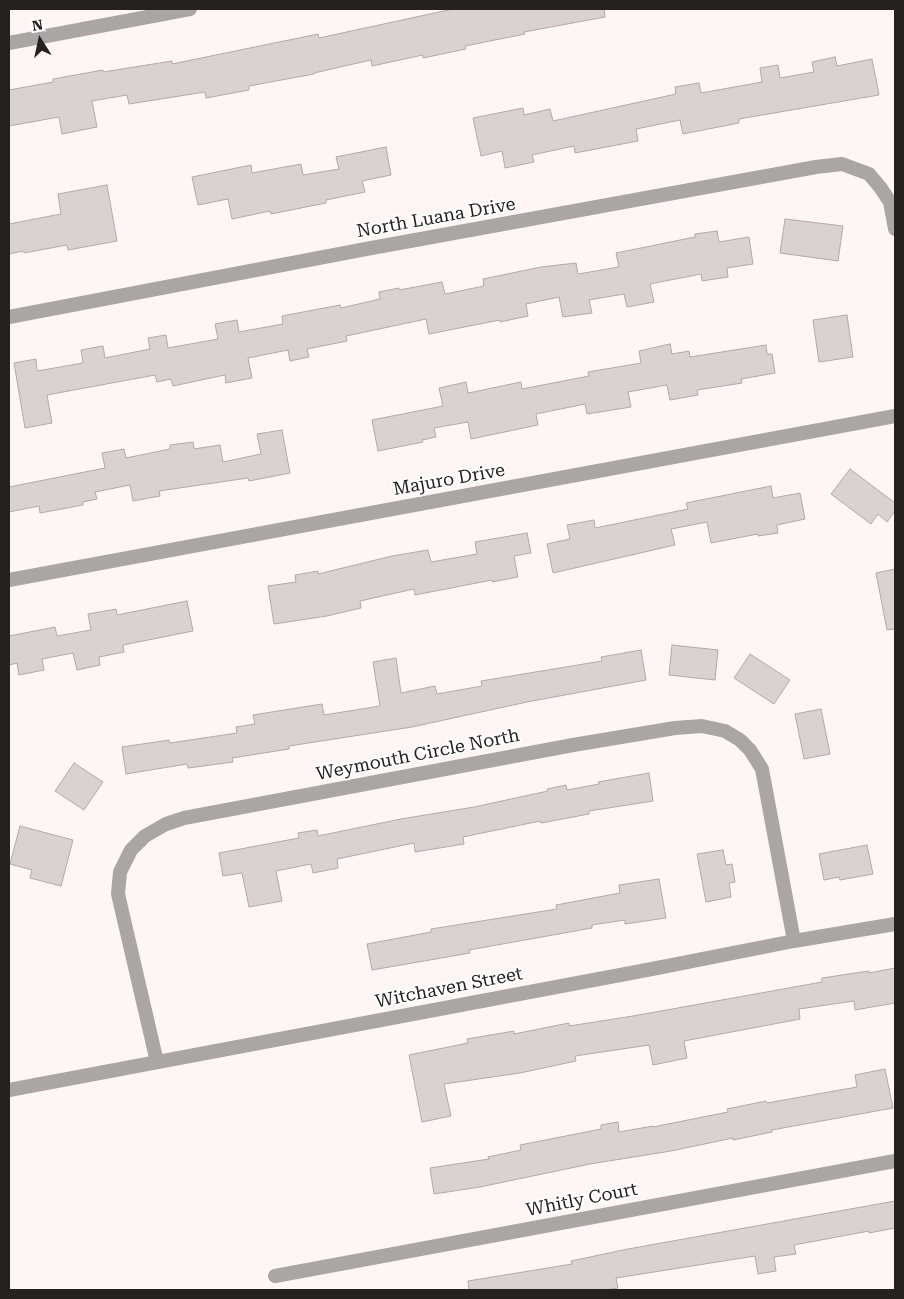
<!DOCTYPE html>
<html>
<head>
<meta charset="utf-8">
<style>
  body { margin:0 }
  #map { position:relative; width:904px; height:1299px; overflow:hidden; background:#fef6f4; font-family:"Roboto Serif",serif }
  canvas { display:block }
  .frame { position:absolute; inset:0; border:10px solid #242120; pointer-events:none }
  .north { position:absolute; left:15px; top:15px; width:50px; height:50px; -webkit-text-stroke:4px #fff; paint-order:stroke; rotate:350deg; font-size:14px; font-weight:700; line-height:20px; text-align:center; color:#242120 }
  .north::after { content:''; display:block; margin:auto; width:18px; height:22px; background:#242120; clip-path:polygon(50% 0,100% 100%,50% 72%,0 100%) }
</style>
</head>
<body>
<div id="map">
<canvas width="904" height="1299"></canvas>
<div class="frame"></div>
<div class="north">N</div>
</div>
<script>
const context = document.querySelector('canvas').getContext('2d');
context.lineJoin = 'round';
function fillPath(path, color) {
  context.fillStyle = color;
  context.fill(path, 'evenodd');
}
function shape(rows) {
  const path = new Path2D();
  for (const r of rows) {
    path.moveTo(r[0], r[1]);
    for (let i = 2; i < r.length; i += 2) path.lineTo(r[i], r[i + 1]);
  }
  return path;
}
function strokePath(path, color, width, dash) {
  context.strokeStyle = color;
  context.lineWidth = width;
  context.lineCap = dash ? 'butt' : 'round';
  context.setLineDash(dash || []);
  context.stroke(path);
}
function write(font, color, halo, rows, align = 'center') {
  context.font = font + ' "Roboto Serif",serif';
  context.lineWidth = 4;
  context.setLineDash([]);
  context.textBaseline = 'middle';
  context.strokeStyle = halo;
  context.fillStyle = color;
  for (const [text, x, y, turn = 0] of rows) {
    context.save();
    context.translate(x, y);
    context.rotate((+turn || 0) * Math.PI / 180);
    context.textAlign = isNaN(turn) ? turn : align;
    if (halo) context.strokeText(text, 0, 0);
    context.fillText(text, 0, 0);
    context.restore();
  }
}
const building = shape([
  [453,9,604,9,605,17,524,32,525,34,465,46,466,49,423,58,423,55,372,66,371,60,314,73,314,74,249,86,249,90,206,98,205,92,129,104,127,95,92,101,97,127,62,134,59,117,9,126,9,90,53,82,53,79,103,70,103,72,172,61,172,64,318,34,319,38,453,9],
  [835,57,837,66,872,59,879,95,739,119,739,123,683,134,680,120,636,129,638,141,575,153,574,146,532,155,534,162,505,168,502,151,481,156,473,118,523,108,524,115,550,109,553,121,676,94,675,87,699,83,701,93,762,82,760,68,778,65,780,78,814,72,812,62,835,57],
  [386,147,391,175,362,181,365,192,326,200,326,203,271,214,270,211,232,219,228,199,198,205,192,177,251,165,252,173,301,164,303,175,339,169,336,157,386,147],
  [107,185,117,241,68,250,67,245,24,253,23,251,9,254,9,224,61,214,58,194,107,185],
  [785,219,843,226,838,261,780,253,785,219],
  [717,231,719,242,749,237,753,264,727,268,728,277,702,281,701,274,650,284,654,302,627,307,624,294,589,300,592,313,563,317,559,297,526,304,528,316,500,322,500,320,429,334,426,319,346,336,347,341,307,349,309,357,290,361,288,350,248,358,252,378,226,383,225,375,173,386,171,379,157,382,155,375,47,395,52,423,25,428,14,363,36,359,37,371,83,363,81,350,103,346,105,358,150,349,148,338,166,335,168,348,218,339,215,324,237,320,239,332,283,324,282,316,340,305,341,308,380,299,379,292,399,288,399,290,442,282,445,294,484,286,483,279,541,267,576,263,578,274,619,267,616,253,695,237,695,234,717,231],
  [847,315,853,357,819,362,813,320,847,315],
  [670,344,672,354,689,351,690,357,766,345,767,354,772,354,775,373,741,379,742,383,697,390,698,395,670,400,667,385,628,392,631,407,587,414,585,404,536,414,538,425,471,439,468,422,434,428,436,437,422,440,423,442,378,451,372,420,443,406,439,388,466,382,468,393,521,382,522,389,589,376,588,372,641,363,639,351,670,344],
  [282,430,290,473,249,481,248,478,159,491,160,496,133,501,130,485,95,492,97,499,83,502,83,505,40,513,39,506,9,512,9,487,105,468,102,453,124,449,126,458,170,449,170,445,193,442,194,449,220,445,223,462,261,454,257,434,282,430],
  [850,469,895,503,895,511,887,522,878,514,871,524,831,494,850,469],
  [771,486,773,498,800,493,805,519,777,525,778,533,758,536,758,534,711,543,707,522,671,529,675,545,553,573,547,544,570,539,567,525,594,520,595,528,688,509,686,503,771,486],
  [527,533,531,553,514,556,518,577,492,582,492,580,415,595,414,589,360,601,361,608,327,616,274,624,268,586,296,582,295,575,318,571,318,574,392,556,428,550,431,562,477,554,475,542,527,533],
  [895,569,895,629,887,630,876,573,895,569],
  [187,601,193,631,123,645,124,652,99,657,100,665,77,670,73,653,42,659,44,670,19,675,17,663,9,665,9,636,55,627,57,636,91,630,88,614,116,609,117,615,187,601],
  [672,645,718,650,715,680,669,675,672,645],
  [641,650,646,680,527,702,412,727,289,746,289,749,232,758,233,762,188,768,187,764,126,774,122,747,169,740,170,743,237,733,236,727,255,724,253,715,322,704,324,715,380,706,373,662,396,658,401,693,435,686,437,694,482,686,481,681,602,661,601,657,641,650],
  [750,654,790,680,774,704,734,678,750,654],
  [821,709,830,754,804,759,795,714,821,709],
  [74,763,103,782,84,810,55,791,74,763],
  [649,773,653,801,589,811,589,814,541,823,540,821,463,837,464,844,415,852,414,843,337,859,338,868,313,873,311,864,276,871,282,901,249,907,242,873,223,876,219,853,299,838,298,833,317,830,318,836,401,819,474,807,548,791,547,789,566,785,567,790,599,784,598,782,649,773],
  [20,826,73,840,61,886,30,878,32,870,10,864,20,826],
  [867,845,873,874,840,880,839,877,824,880,819,854,867,845],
  [723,850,726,865,732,864,735,882,729,883,731,897,706,902,697,854,723,850],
  [659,879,666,918,625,924,625,920,592,925,592,928,469,950,470,953,372,970,367,944,431,932,431,929,557,909,556,905,620,893,619,885,659,879],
  [895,968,895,1003,855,1010,854,1001,799,1009,800,1019,684,1041,687,1058,653,1065,649,1045,575,1056,576,1061,520,1073,444,1084,451,1116,422,1122,409,1055,468,1043,467,1039,514,1031,514,1034,569,1023,569,1026,633,1016,822,982,822,978,869,971,869,973,895,968],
  [885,1069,893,1108,772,1130,772,1132,733,1140,733,1138,671,1151,590,1164,480,1187,434,1194,430,1168,489,1159,488,1157,521,1150,520,1145,601,1129,601,1125,618,1122,619,1132,653,1126,653,1127,728,1112,727,1109,766,1101,767,1103,857,1087,855,1075,885,1069],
  [895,1201,895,1228,869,1233,869,1231,794,1245,796,1254,774,1257,776,1271,758,1274,755,1256,616,1278,618,1288,605,1290,469,1290,468,1281,572,1264,571,1261,628,1249,895,1201]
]);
const minor = shape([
  [9,43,190,9],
  [9,317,366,249,816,167,842,164,869,174,880,187,890,202,895,229],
  [9,580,895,416],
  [157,1062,118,894,120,872,131,850,145,836,166,824,184,818,573,745,675,728,702,726,725,731,740,740,750,750,762,769,794,941],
  [9,1090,652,969,794,941,895,924],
  [275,1276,895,1161]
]);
const streetNames = [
  ["North Luana Drive",436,218,-10],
  ["Majuro Drive",449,480,-10],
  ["Weymouth Circle North",418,755,-11],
  ["Witchaven Street",449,988,-11],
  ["Whitly Court",582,1200,-11]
];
fillPath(building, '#dad2d0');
strokePath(building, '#b1a9a7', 1);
strokePath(minor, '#aaa6a5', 14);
write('18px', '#242120', '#fff', streetNames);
</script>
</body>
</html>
